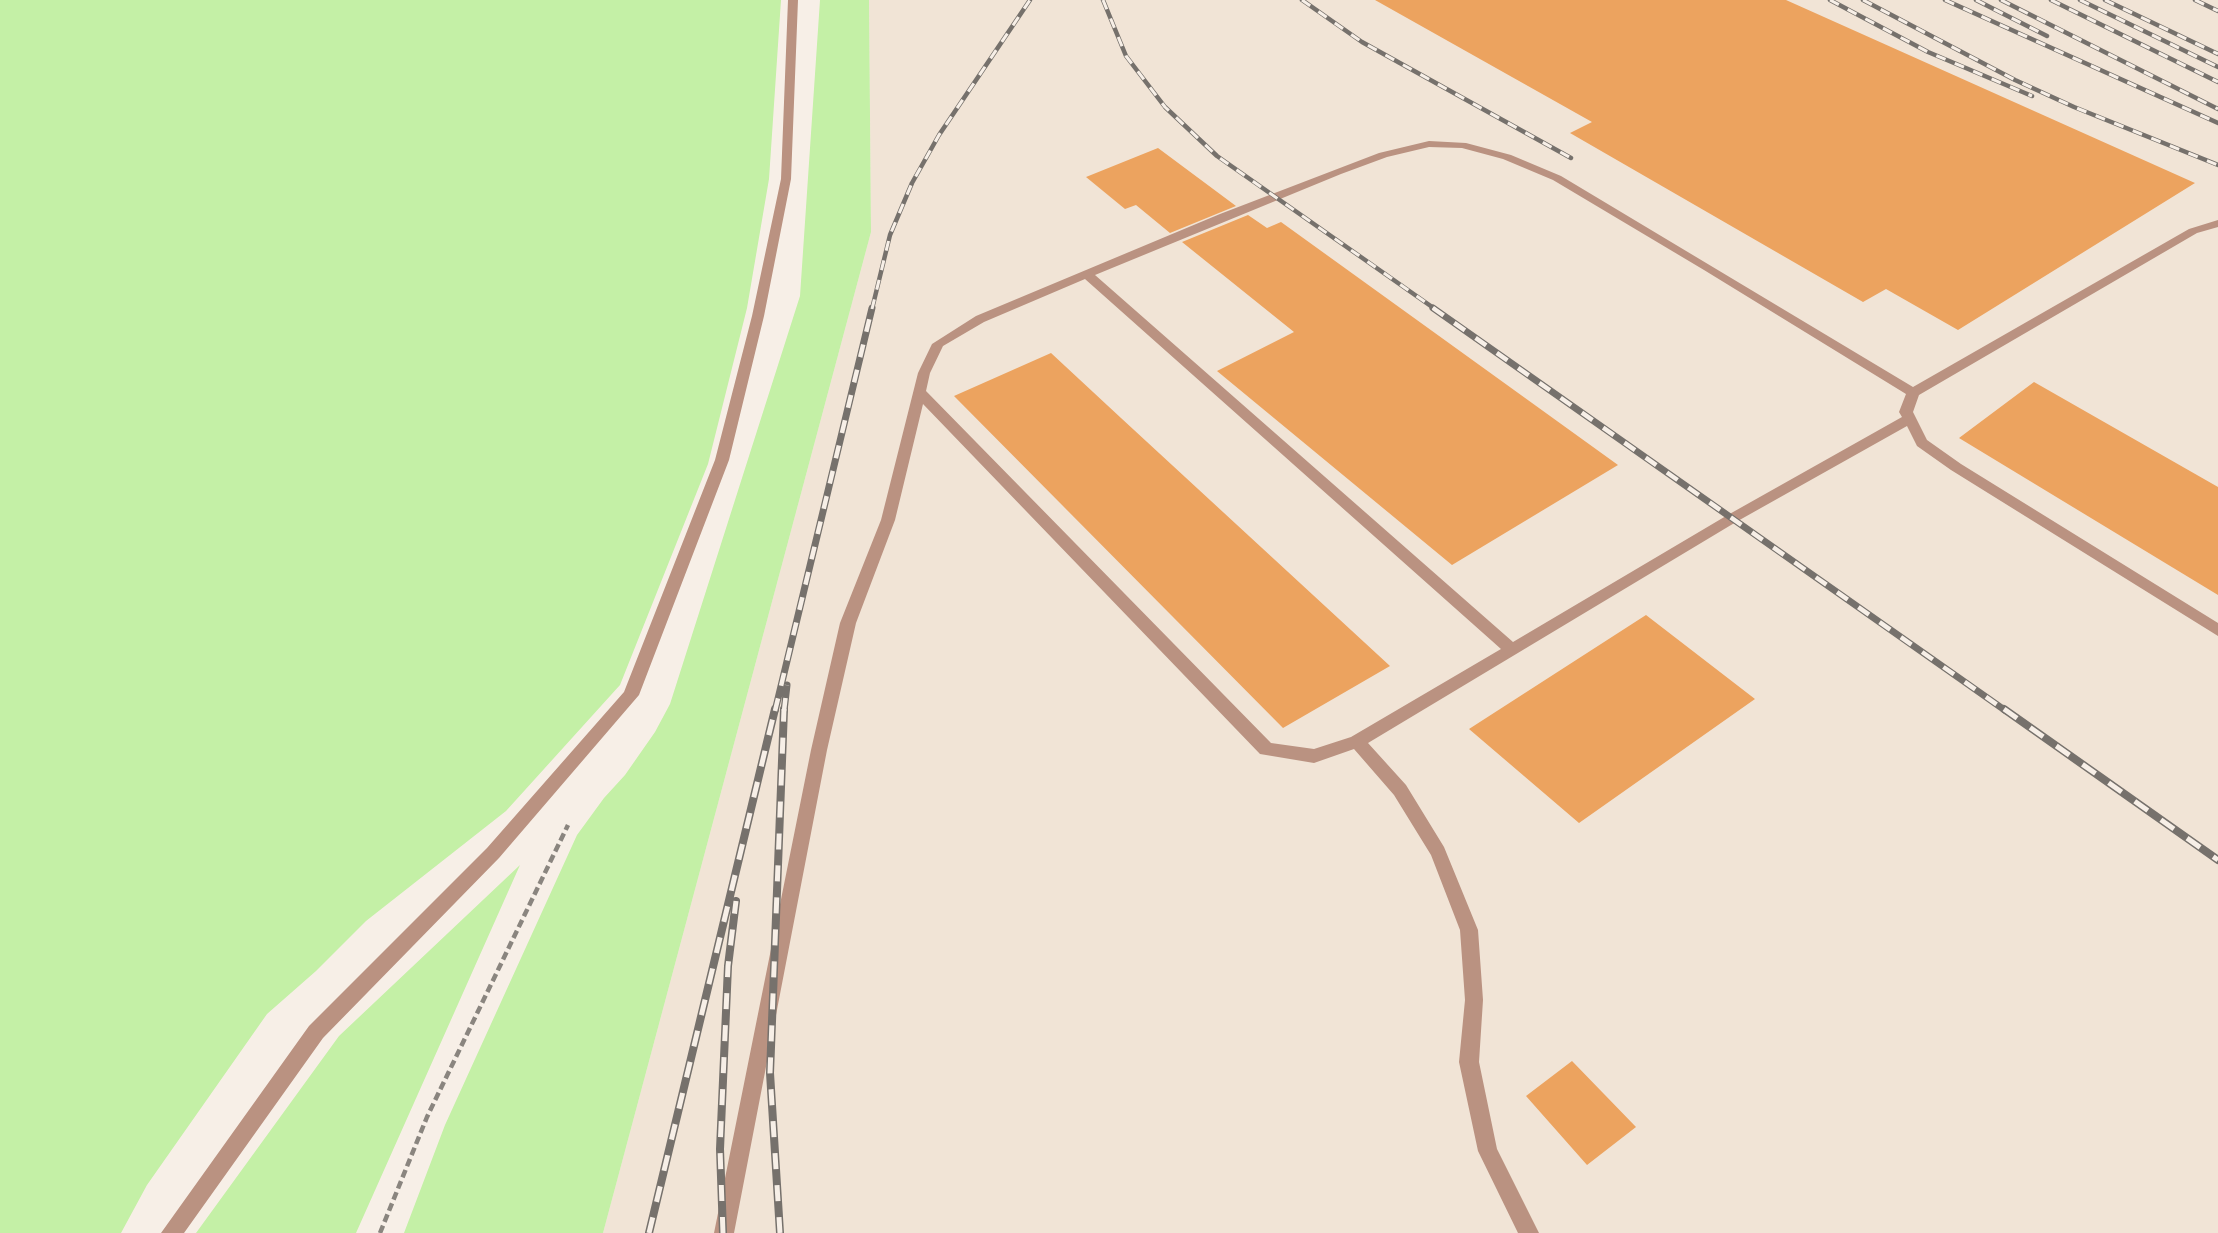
<!DOCTYPE html>
<html>
<head>
<meta charset="utf-8">
<style>
  body { margin:0 }
  canvas { display:block; background:#f7efe7 }
</style>
</head>
<body>
<canvas width="2218" height="1233"></canvas>
<script>
const context = document.querySelector('canvas').getContext('2d');
context.lineJoin = 'round';
function fillPath(path, color) {
  context.fillStyle = color;
  context.fill(path, 'evenodd');
}
function shape(rows) {
  const path = new Path2D();
  for (const r of rows) {
    path.moveTo(r[0], r[1]);
    for (let i = 2; i < r.length; i += 2) path.lineTo(r[i], r[i + 1]);
  }
  return path;
}
function strokePath(path, color, width, dash) {
  context.strokeStyle = color;
  context.lineWidth = width;
  context.lineCap = dash ? 'butt' : 'round';
  context.setLineDash(dash || []);
  context.stroke(path);
}
const built = shape([
  [869,0,2218,0,2218,1233,603,1233,871,232]
]);
const green = shape([
  [0,0,781,0,769,179,747,308,708,464,620,685,506,811,366,921,316,971,267,1014,147,1185,121,1233,0,1233],
  [820,0,869,0,871,232,603,1233,404,1233,445,1125,577,835,604,798,625,775,655,732,670,704,800,296],
  [520,865,356,1233,196,1233,339,1036]
]);
const building = shape([
  [1375,0,1786,0,2195,183,1958,330,1886,289,1863,302,1570,133,1592,122],
  [1158,148,1236,206,1170,233,1136,205,1125,209,1086,177],
  [1248,215,1267,228,1281,222,1618,465,1452,565,1217,371,1294,332,1182,242],
  [1051,353,1121,418,1390,666,1283,728,954,396],
  [2034,382,2218,487,2218,595,1959,438],
  [1646,615,1755,699,1579,823,1469,729],
  [1572,1061,1636,1127,1587,1165,1526,1096]
]);
const path = shape([
  [380,1233,427,1117,568,825]
]);
const minor = shape([
  [788,0,798,0,791,179,764,316,729,460,639,695,499,858,323,1038,184,1233,161,1233,309,1026,487,848,624,692,715,460,752,316,781,179,788,0],
  [1429,141,1466,143,1511,155,1561,176,1913,387,2189,229,2218,220,2218,227,2197,233,1919,395,1913,412,1927,440,1961,464,2218,623,2218,636,1951,470,1917,446,1907,426,1736,522,1368,743,1406,785,1444,847,1478,930,1483,1000,1479,1062,1497,1149,1539,1233,1518,1233,1478,1151,1459,1062,1465,1000,1460,930,1431,855,1394,795,1354,749,1314,763,1260,754,923,404,895,520,856,623,827,750,734,1233,714,1233,811,750,840,623,881,520,918,373,932,344,976,316,1220,214,1379,153,1429,141],
  [1429,147,1462,148,1503,159,1553,180,1704,270,1906,394,1899,412,1902,417,1726,516,1513,642,1095,275,1341,174,1387,157,1429,147],
  [1085,279,1501,649,1351,737,1314,749,1271,743,926,391,930,373,943,346,984,322,1085,279]
]);
const railFar2 = shape([
  [1103,0,1126,56,1165,107,1217,156,1435,309],
  [1302,0,1362,42,1571,158],
  [1830,0,1928,52,2032,96],
  [1863,0,2015,80,2074,107,2218,165],
  [1945,0,2218,123],
  [1976,0,2047,36],
  [2001,0,2218,109],
  [2051,0,2218,82],
  [2080,0,2218,67],
  [2105,0,2218,54],
  [2195,0,2218,11],
  [872,309,890,235,912,183,939,135,1030,0]
]);
const railFar1 = shape([
  [1433,308,2006,711],
  [775,711,872,308],
  [784,711,787,685]
]);
const rail = shape([
  [2004,709,2218,860],
  [649,1233,775,709],
  [723,1233,720,1149,728,966,736,901],
  [780,1233,770,1073,784,709]
]);
fillPath(built, '#f1e4d6');
fillPath(green, '#c4f0a6');
fillPath(building, '#eca35f');
strokePath(path, '#8a857f', 4.5, [8, 4]);
fillPath(minor, '#ba9281');
strokePath(railFar2, '#76716c', 4.5);
strokePath(railFar1, '#76716c', 7);
strokePath(rail, '#76716c', 8);
strokePath(railFar2, '#f7efe7', 3, [10]);
strokePath(railFar1, '#f7efe7', 4.5, [13]);
strokePath(rail, '#f7efe7', 5, [16]);
</script>
</body>
</html>
